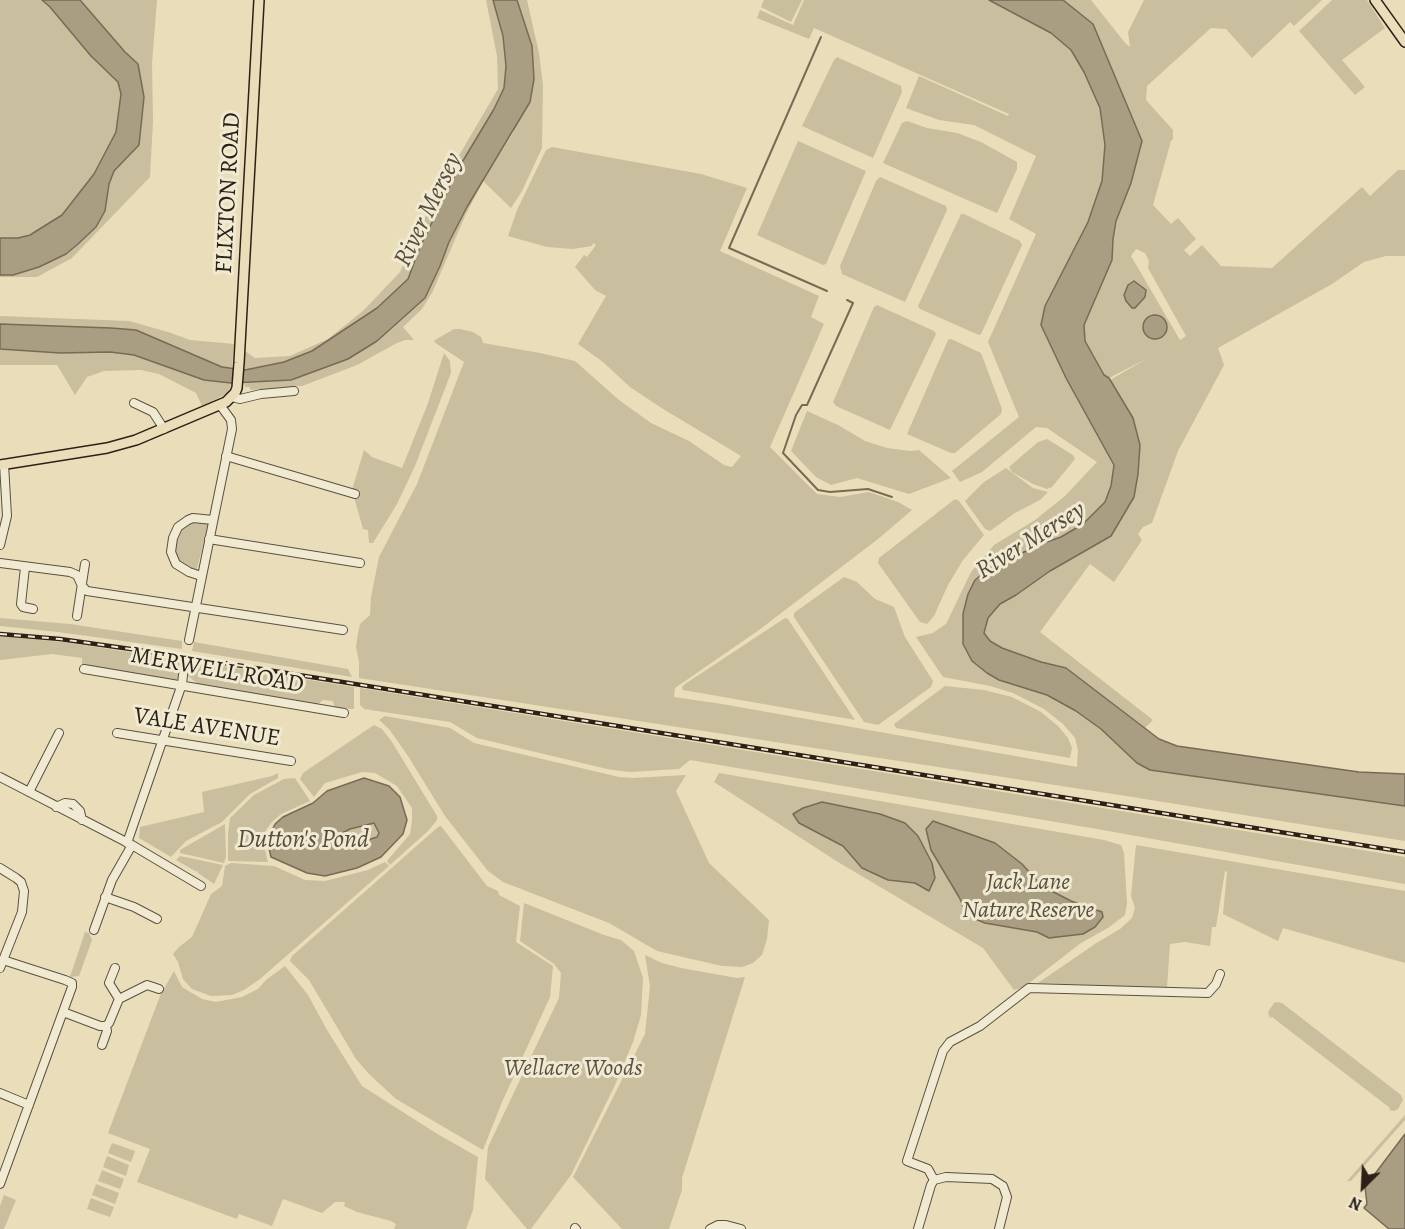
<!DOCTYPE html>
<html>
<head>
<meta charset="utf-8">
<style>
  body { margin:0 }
  #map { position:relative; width:1405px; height:1229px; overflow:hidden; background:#e9deb9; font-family:Alegreya,serif }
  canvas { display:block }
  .north { position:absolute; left:1333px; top:1157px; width:60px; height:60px; -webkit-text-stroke:4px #f1ead2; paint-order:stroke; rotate:204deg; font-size:16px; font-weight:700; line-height:24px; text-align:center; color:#2c2017 }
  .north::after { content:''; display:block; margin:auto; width:21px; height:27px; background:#2c2017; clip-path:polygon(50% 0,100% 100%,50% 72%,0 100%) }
</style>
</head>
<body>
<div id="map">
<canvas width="1405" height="1229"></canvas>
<div class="north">N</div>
</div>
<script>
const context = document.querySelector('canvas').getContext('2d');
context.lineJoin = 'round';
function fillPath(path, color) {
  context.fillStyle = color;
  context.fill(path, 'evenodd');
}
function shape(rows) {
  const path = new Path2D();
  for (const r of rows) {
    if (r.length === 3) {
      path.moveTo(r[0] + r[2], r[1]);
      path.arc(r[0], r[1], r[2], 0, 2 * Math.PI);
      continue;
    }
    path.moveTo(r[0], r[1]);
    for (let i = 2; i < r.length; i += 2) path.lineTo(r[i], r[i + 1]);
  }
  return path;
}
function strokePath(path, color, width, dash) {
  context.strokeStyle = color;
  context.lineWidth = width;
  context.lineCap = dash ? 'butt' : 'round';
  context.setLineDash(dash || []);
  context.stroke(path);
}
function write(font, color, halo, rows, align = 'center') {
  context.font = font + ' Alegreya,serif';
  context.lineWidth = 6;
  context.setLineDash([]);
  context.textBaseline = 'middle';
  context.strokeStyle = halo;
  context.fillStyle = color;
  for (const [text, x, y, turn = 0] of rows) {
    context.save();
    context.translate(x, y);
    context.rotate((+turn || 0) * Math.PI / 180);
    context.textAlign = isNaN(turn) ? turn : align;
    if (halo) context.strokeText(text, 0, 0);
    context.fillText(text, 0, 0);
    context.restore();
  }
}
const green = shape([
  [0,0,42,0,50,7,91,56,118,82,121,94,116,132,94,174,62,215,41,230,18,238,0,238],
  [80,0,157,0,152,63,153,121,150,177,72,258,37,277,0,277,0,275,13,275,39,267,66,254,78,244,96,227,105,211,109,184,114,171,139,145,141,118,138,64,125,52],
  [486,0,493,0,503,36,506,66,504,88,494,109,458,169,420,247,408,279,377,308,312,351,284,362,245,370,245,351,255,358,290,356,328,339,364,310,400,272,433,200,498,89,497,56],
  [517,0,527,0,539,53,543,86,542,148,522,191,511,208,483,181,465,216,433,291,422,309,403,327,414,340,405,340,395,344,357,365,302,386,251,390,249,387,245,387,244,382,291,380,377,341,425,298,440,266,449,242,467,207,513,133,532,46],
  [764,0,802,0,791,22,761,7],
  [804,0,989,0,1051,33,1071,50,1084,72,1100,108,1105,145,1102,181,1088,222,1045,306,1041,325,1066,378,1114,465,1111,486,1105,502,1083,524,1061,537,1041,544,990,568,975,580,963,614,1027,688,1047,695,1076,711,1101,729,1137,763,1150,770,1405,806,1405,841,1120,795,359,678,359,662,356,647,358,633,360,624,370,615,371,597,379,557,417,484,464,362,434,342,435,340,454,329,460,329,473,332,481,337,483,343,540,353,575,361,619,400,651,423,689,441,724,465,732,467,741,456,660,407,630,387,603,362,578,344,606,296,595,290,575,267,584,255,587,257,596,245,593,243,592,246,573,249,547,247,508,236,517,210,546,150,552,147,701,174,747,188,720,251,819,296,811,317,824,324,770,447,817,494,840,497,869,492,898,502,912,510,878,539,759,630,675,688,674,697,722,704,1077,767,1078,750,1075,738,1063,724,1044,709,1013,693,990,686,943,677,916,637,933,633,946,624,971,572,994,545,1035,520,1065,496,1097,462,1047,428,1036,427,982,472,960,482,952,471,1019,417,988,342,1036,234,1009,219,1036,156,974,125,939,120,906,108,919,76,1008,116,1009,114,814,28,809,39,757,18,760,10,793,25],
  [1063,0,1091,0,1126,44,1130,47,1128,32,1144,0,1322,0,1294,26,1290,22,1252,58,1226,29,1211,28,1147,86,1146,100,1173,130,1173,139,1171,141,1153,205,1171,224,1178,218,1196,239,1184,250,1190,256,1202,245,1221,266,1272,268,1362,187,1370,196,1398,170,1405,170,1405,256,1386,256,1364,262,1332,284,1218,348,1224,365,1178,451,1152,523,1143,527,1138,534,1142,540,1114,582,1090,564,1040,632,1153,720,1144,729,1066,668,1041,662,1002,648,990,641,984,633,988,618,1000,604,1016,595,1050,571,1134,497,1138,475,1140,445,1133,418,1110,380,1148,358,1109,378,1104,375,1085,341,1084,325,1112,260,1113,239,1116,221,1142,141,1093,24],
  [1136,249,1145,253,1149,261,1148,268,1186,336,1180,340,1131,256],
  [1332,0,1367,0,1385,28,1342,60,1365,87,1355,95,1299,31],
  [837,57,901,86,902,92,873,158,802,126,834,60],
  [907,121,927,128,957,133,981,142,1017,162,1017,169,997,213,883,163,902,123],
  [798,141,866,171,826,264,823,265,757,235],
  [880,177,946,206,947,210,905,302,842,274,840,266,876,181],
  [961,214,964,214,1020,241,1022,245,981,334,979,335,920,309,918,306],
  [877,305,934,331,936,334,890,430,836,406,833,402,874,307],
  [0,316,129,321,168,332,190,340,234,344,232,367,222,367,136,330,0,324],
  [951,339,981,353,1002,409,1001,414,955,453,951,453,907,434,948,340],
  [0,349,60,353,110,352,134,355,204,380,231,383,230,388,228,393,202,406,196,393,159,374,141,370,104,371,87,377,75,395,57,365,0,365],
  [444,353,450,361,451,373,415,466,397,504,373,543,369,543,368,530,363,529,352,490,364,450,372,457,402,468,428,403],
  [807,411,838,425,865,441,887,448,910,451,919,450,951,478,909,494,857,478,831,485,816,477,791,451],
  [1047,439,1073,455,1075,459,1052,487,1047,489,1033,484,1012,472,1009,467,1038,442],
  [1006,468,1033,488,1048,492,1040,500,1015,513,990,531,985,529,965,501,984,482],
  [955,499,959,501,984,535,963,560,948,585,934,616,927,624,920,622,878,563,879,558],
  [194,522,209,523,196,572,182,565,175,554,175,549,178,536,184,526],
  [844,577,857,582,875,599,894,607,905,637,933,681,931,687,878,725,864,722,794,617,794,613],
  [0,618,70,624,182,641,182,649,58,632,0,626],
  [785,618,788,619,855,720,683,690,682,687,685,684],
  [0,636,63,642,181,660,179,673,181,674,179,679,171,680,82,664,82,658,52,654,0,660],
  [194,642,348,669,352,677,192,651],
  [190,661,354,687,354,709,335,708,333,701,323,700,318,704,198,684,188,676],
  [945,686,984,690,1012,697,1041,712,1058,726,1068,738,1072,748,1070,758,896,728,894,724],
  [360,688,1405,857,1405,884,1097,829,690,760,679,769,629,772,607,769,477,738,450,722,364,709,360,705],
  [385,716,450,728,474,743,619,777,633,778,686,775,676,791,709,863,769,920,767,939,762,955,753,963,742,967,722,966,657,951,609,923,503,882,488,871,445,816,408,756,389,729,379,720],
  [374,725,382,729,392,742,437,816,437,820,428,831,390,865,387,861,410,834,412,821,412,808,397,786,375,773,362,772,325,783,314,797,300,779,303,773],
  [278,773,278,778,250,794,222,822,186,841,171,857,139,838,140,827,204,812,202,792,272,776],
  [719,773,1104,840,1121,845,1124,853,1127,903,1125,915,1108,928,1081,943,1024,987,1014,990,983,948,838,862,714,782],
  [295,778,310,801,281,814,272,822,266,830,263,842,268,862,228,861,228,833,230,818,254,795,284,779],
  [374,823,379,834,377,837,350,846,344,846,335,841,338,835,350,829],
  [225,824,226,857,224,863,180,853,180,850,187,846],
  [441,826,487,886,498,891,499,895,520,906,516,942,553,966,550,997,502,1102,483,1150,396,1099,369,1074,356,1059,309,980,290,961,292,956,438,827],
  [1136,845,1405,891,1405,963,1283,928,1278,941,1223,914,1227,872,1225,871,1216,927,1212,927,1210,946,1185,942,1170,944,1167,988,1038,983,1095,944,1120,929,1132,918,1135,908,1131,896],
  [180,856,223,865,214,884,198,873,198,870,197,872,176,860],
  [385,862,389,866,260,979,244,990,232,995,211,996,192,989,183,979,178,962,173,954,179,947,192,937,211,894,222,886,225,866,231,863,274,866,305,880,325,881,368,870],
  [524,903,604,935,621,940,634,951,643,978,641,1015,633,1042,615,1085,571,1175,531,1229,527,1229,485,1179,488,1147,559,998,561,973,554,964,520,941],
  [85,932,89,933,92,940,79,976,70,977],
  [645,955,662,963,681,968,737,978,745,977,682,1178,682,1190,669,1229,622,1229,573,1177,645,1034,650,986],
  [285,966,308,995,327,1030,362,1086,439,1135,478,1157,473,1210,466,1229,394,1229,396,1224,391,1221,357,1212,344,1206,345,1202,335,1202,322,1213,283,1199,272,1226,239,1214,237,1219,137,1182,150,1149,108,1133,160,996,174,971,182,987,202,999,216,1002,242,997,258,989,266,980],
  [1277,1002,1282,1003,1401,1095,1403,1100,1398,1109,1394,1111,1389,1110,1390,1108,1272,1017,1270,1018,1268,1012,1274,1003],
  [1405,1115,1405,1120,1351,1181,1347,1181],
  [112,1143,135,1151,131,1162,108,1153],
  [107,1156,129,1165,126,1176,103,1167],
  [102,1170,124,1179,120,1189,98,1181],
  [96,1184,119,1193,115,1204,92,1195],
  [4,1195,16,1200,4,1229,0,1229,0,1206],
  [91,1198,114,1207,110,1217,87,1209]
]);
const water = shape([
  [42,0,80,0,125,52,138,64,144,97,139,145,114,171,109,184,105,211,96,227,78,244,66,254,39,267,13,275,0,275,0,238,18,238,30,235,62,215,94,174,116,132,121,94,118,82,91,56,50,7,42,0],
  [493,0,517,0,532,46,534,79,530,102,467,207,449,242,440,266,425,298,377,341,348,359,291,380,231,383,204,380,134,355,110,352,60,353,0,349,0,324,111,328,136,330,222,367,245,370,284,362,312,351,377,308,408,279,420,247,458,169,494,109,504,88,506,66,503,36,493,0],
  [989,0,1063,0,1093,24,1142,141,1131,183,1116,221,1113,239,1112,260,1084,325,1085,341,1104,375,1109,378,1133,418,1140,445,1138,474,1134,497,1111,536,1050,571,1016,595,1000,604,988,618,984,633,990,641,1002,648,1041,662,1066,668,1159,739,1177,746,1359,772,1405,774,1405,806,1150,770,1137,763,1101,729,1076,711,1047,695,999,680,987,673,972,661,963,644,963,614,968,594,975,580,990,568,1041,544,1061,537,1083,524,1105,502,1111,486,1114,465,1066,378,1041,325,1045,306,1088,222,1102,181,1105,145,1100,108,1084,72,1071,50,1051,33,989,0],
  [1134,281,1146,290,1145,297,1135,308,1132,308,1126,301,1124,295,1128,285,1134,281],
  [1155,327,12],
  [364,778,389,786,400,797,407,820,403,834,381,857,357,868,325,876,307,873,271,857,268,844,269,836,275,824,283,817,313,803,327,791,364,778],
  [374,823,379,833,377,837,350,846,344,846,335,841,338,835,350,829,374,823],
  [822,802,880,814,905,823,918,836,932,863,935,878,929,891,915,883,888,880,862,868,843,846,799,823,793,814,803,808,822,802],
  [933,821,995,843,1022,864,1042,886,1071,901,1102,912,1103,917,1095,927,1083,934,1049,938,1037,932,985,923,968,916,959,897,931,850,926,829,933,821],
  [1405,1134,1405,1229,1389,1229,1364,1208,1367,1204,1365,1187,1405,1134]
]);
const stream = shape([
  [821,37,729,248,827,291],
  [847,300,853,303,807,405,802,405,796,415,783,453,818,490,830,492,868,489,892,497]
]);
const minor = shape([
  [232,397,240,399,261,394,294,391],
  [134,403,153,412,164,429],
  [226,456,355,494],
  [209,539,360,563],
  [0,545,7,516,4,464],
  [0,563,70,572,77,575,82,586,87,591,343,630],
  [25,567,21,604,23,607,33,609],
  [201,576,189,572,176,564,171,552,173,538,178,527,188,520,193,518,213,520],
  [77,616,85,564],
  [189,640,232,429,231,420,220,405],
  [84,669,344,713],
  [117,733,291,761],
  [0,777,132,845,201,886],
  [29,792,59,733],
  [56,807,65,803,73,804,80,811,82,820],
  [127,843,182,684,183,675],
  [0,868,16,878,21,882,24,891,22,912,0,968],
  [105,897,134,907,157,919],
  [94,930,112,880,132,845],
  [115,968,109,983,119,999],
  [63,1012,100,1026,106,1026],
  [102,1045,107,1031,106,1026,109,1023,119,999,147,985,159,989],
  [0,1093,29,1105],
  [934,1180,928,1169,907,1161,943,1051,950,1042,980,1026,1029,988,1208,993,1216,984,1220,974],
  [0,1184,72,987,72,983,65,980,3,960],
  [575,1228,576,1229],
  [710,1229,718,1225,726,1225,741,1229],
  [918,1229,931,1185,934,1180,946,1177,992,1179,1003,1186,1007,1197,999,1229]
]);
const major = shape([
  [1375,0,1405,42],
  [0,465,107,448,136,440,226,402,235,393,237,388,239,363,259,0]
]);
const rail = shape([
  [0,634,60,639,180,656,1405,852]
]);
const streetNames = [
  ["FLIXTON ROAD",229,193,-87],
  ["MERWELL ROAD",217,671,10],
  ["VALE AVENUE",207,728,9]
];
const parkNames = [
  ["Jack Lane",1028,883],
  ["Nature Reserve",1028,911],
  ["Wellacre Woods",573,1069]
];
const waterNames = [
  ["River Mersey",429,210,-64],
  ["River Mersey",1031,541,-32],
  ["Dutton's Pond",303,841]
];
fillPath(green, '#c9be9d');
fillPath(water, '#a99d82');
strokePath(water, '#776b57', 1.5);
strokePath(stream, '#776b57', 2);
strokePath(minor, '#5b5040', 10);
strokePath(major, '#2c2017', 12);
strokePath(minor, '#f1ead2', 8);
strokePath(major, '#e9deb9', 9);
strokePath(rail, '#2c2017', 4.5);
strokePath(rail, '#f1ead2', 2, [7]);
write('24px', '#2c2017', '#f1ead2', streetNames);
write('italic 24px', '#5b4f3f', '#f1ead2', parkNames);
write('italic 26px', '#584c3c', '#f1ead2', waterNames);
</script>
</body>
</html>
